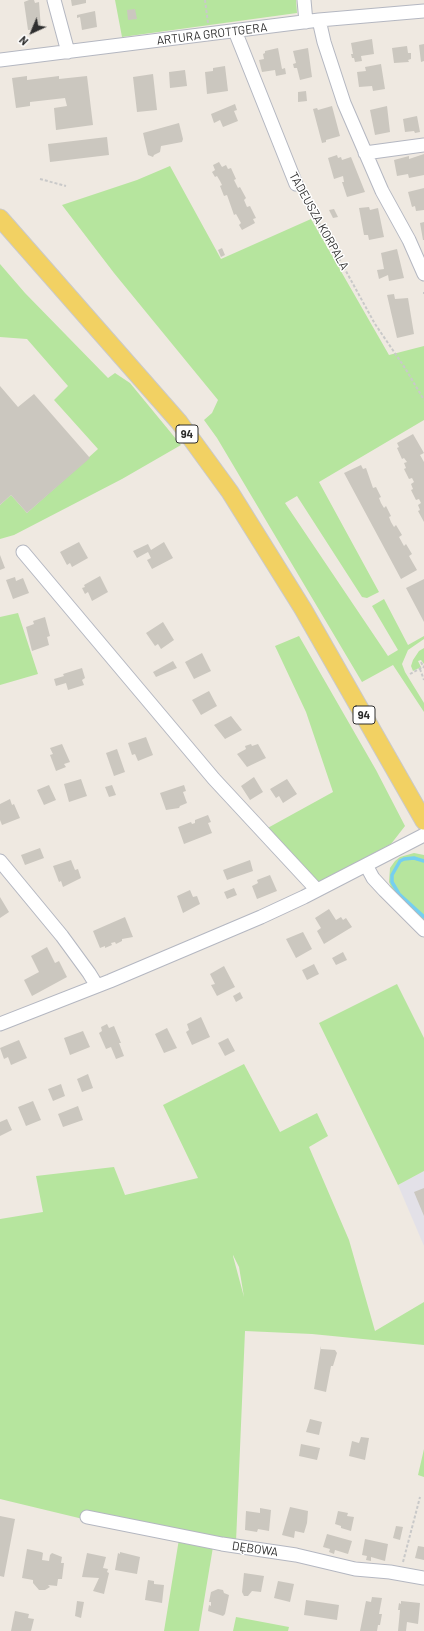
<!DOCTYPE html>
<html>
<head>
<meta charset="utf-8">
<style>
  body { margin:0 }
  #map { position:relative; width:424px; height:1631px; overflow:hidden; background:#efe9e1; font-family:Barlow,sans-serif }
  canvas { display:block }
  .north { position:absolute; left:12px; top:12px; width:40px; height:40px; -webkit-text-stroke:3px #fff; paint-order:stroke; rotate:224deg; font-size:11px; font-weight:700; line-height:16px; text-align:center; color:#2e2e2e }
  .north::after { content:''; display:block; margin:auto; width:14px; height:18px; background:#2e2e2e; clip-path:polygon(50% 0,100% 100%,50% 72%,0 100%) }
</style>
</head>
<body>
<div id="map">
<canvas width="424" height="1631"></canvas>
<div class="north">N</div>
</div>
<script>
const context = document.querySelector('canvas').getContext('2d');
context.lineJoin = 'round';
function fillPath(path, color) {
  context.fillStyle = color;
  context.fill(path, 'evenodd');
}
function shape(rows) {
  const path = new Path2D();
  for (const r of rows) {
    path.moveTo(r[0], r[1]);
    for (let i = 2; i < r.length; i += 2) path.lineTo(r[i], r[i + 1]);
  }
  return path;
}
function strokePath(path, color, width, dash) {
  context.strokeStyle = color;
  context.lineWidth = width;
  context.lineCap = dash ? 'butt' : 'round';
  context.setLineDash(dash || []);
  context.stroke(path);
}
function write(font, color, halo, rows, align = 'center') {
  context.font = font + ' Barlow,sans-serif';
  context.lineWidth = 3;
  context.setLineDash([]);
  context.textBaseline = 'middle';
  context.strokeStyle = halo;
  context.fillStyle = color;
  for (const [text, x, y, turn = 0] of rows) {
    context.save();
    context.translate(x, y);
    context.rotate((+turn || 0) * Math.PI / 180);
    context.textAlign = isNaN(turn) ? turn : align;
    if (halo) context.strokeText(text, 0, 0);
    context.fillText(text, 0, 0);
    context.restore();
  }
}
const industrial = shape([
  [424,1171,424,1246,398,1185]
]);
const green = shape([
  [115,0,296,0,297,13,122,37],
  [170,166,221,259,311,219,389,355,424,346,424,420,319,482,379,592,367,598,362,597,297,496,285,503,388,656,398,650,372,606,384,599,408,645,424,636,424,639,408,650,402,664,405,672,424,703,424,712,393,665,362,682,217,438,204,420,212,413,218,400,114,273,62,205,137,180],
  [0,264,25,293,108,378,115,373,130,383,181,445,122,479,14,535,0,539,0,505,11,495,27,513,98,449,54,400,68,386,27,339,0,337],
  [18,613,38,674,0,685,0,617],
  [299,636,376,770,405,826,391,844,316,884,264,830,333,792,306,712,275,646],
  [424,648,424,664,421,660,418,661,421,667,413,671,411,666,413,660,419,651],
  [414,853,424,855,424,920,392,889,389,882,390,868,395,861,400,857],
  [397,984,424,1038,424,1171,398,1185,319,1023],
  [244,1064,280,1132,317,1113,328,1136,309,1147,349,1240,375,1331,424,1302,424,1345,312,1334,245,1331,236,1542,83,1519,0,1499,0,1219,43,1212,36,1176,114,1167,125,1195,198,1178,163,1105],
  [233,1255,239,1267,244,1297,233,1256],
  [424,1449,424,1477,418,1475],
  [179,1539,213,1547,199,1631,164,1631],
  [236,1617,289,1627,288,1631,233,1631]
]);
const stream = shape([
  [424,861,414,858,404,859,400,861,392,875,392,882,399,894,424,917]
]);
const building = shape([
  [29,0,34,0,35,3,39,2,41,29,28,30,24,2],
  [71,0,86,0,86,3,72,6],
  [135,9,137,19,128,20,127,10],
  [95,11,97,27,82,30,80,17,77,18,77,15],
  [372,39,374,54,361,56,362,61,355,62,354,58,352,58,351,54,353,54,351,43],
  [424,44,424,61,421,62,419,45],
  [407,46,408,53,411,53,411,59,408,60,409,62,394,63,392,48],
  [278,48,282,69,285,68,286,74,276,76,275,70,262,72,259,60,264,59,263,54,265,53,265,51],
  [308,48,312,77,300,80,297,68,294,68,293,64,296,63,293,51],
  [381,64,385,89,373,91,372,86,359,87,357,72,366,71,365,67],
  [225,66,228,91,207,94,205,72,213,71,213,68],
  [185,70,187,86,170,88,169,72],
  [153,74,157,110,137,112,133,77],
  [27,76,27,80,59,76,59,79,87,76,93,125,56,130,54,108,67,106,65,98,30,102,30,106,16,108,12,78],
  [306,91,307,101,298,102,298,92],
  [235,104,237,110,234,111,238,121,223,127,220,120,214,123,211,114],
  [332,106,340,136,326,140,326,142,322,143,313,109,317,108,318,110],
  [387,106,390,132,375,135,370,110],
  [417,116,420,132,415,133,414,131,405,132,403,119],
  [179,123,183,139,182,142,161,146,160,152,154,155,153,157,148,155,143,133],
  [107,137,109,155,50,162,48,144],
  [424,154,424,175,409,178,408,174,397,176,394,160,409,156,409,159],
  [337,155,338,158,341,157,342,160,351,157,365,192,347,197,342,182,344,182,343,176,334,179,328,158],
  [219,162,222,167,226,165,228,169,231,168,236,179,234,180,238,188,240,187,246,198,244,200,247,207,250,206,256,218,253,219,255,223,242,230,239,225,241,223,236,214,234,215,227,195,224,196,220,186,222,185,220,181,217,176,215,177,212,172,215,170,213,165],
  [424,188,424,210,416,211,415,206,412,207,408,192],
  [369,207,370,210,378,208,384,237,369,240,368,235,364,235,359,208],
  [334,209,338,217,333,218,329,210],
  [424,222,424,240,423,240,420,223],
  [222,248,225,255,221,257,218,250],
  [397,249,404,278,389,281,388,275,379,279,377,270,384,269,381,253],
  [394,294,395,299,408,298,414,334,397,338,387,295],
  [0,386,18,407,34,394,90,458,27,513,11,495,0,505],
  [413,434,424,453,420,455,424,462,424,522,418,511,420,510,418,505,421,503,419,499,416,500,411,490,413,489,411,484,414,482,412,478,409,479,404,469,406,468,404,463,407,462,404,458,402,459,397,448,399,447,397,443],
  [361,465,363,469,366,468,373,488,376,487,381,497,379,498,381,503,384,508,386,506,391,516,389,517,391,522,394,527,396,525,402,535,399,537,404,546,406,544,412,554,409,556,417,570,401,579,344,473],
  [79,542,88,558,72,567,70,563,67,565,60,552],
  [164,542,173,558,152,569,147,560,151,558,148,552,137,558,133,551,148,544,151,550],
  [0,555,5,568,0,570],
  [100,576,108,592,92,601,88,592,85,594,82,588,85,587,84,585],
  [15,577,16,581,23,578,29,593,13,599,6,580],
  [424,579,424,622,406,588],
  [45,617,50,636,47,637,49,645,32,651,26,627,34,624,33,621],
  [163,622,174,640,161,649,158,644,155,646,146,633],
  [202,653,211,671,194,679,185,662],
  [173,661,177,668,156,677,153,672],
  [82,668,85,678,82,680,84,685,68,690,66,683,56,686,54,679,64,676,63,674],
  [209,691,217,706,201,715,192,700],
  [231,716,242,730,225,739,214,725],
  [146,737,153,755,138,761,135,754,132,755,128,743],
  [62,744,70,762,64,764,66,767,56,771,50,755,53,754,50,748],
  [251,744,252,746,258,744,266,758,247,767,237,754,246,749,245,746],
  [117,749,125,772,114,776,106,753],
  [254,777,263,792,250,800,241,786],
  [81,779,87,796,69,802,64,784],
  [287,779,297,794,283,803,279,796,276,798,270,789],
  [49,785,56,800,44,805,37,790],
  [112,785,116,795,109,797,105,787],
  [184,785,186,791,183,792,187,803,180,806,179,808,166,810,160,793],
  [10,799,12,805,14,804,20,818,2,825,0,820,0,804],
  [208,815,211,822,208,823,212,833,184,844,178,827,191,822,192,824,195,823,195,820],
  [40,848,44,858,25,865,21,855],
  [71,860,75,870,78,869,81,878,63,887,61,881,59,882,53,866],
  [250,860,253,871,227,880,223,870],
  [270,875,277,891,257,899,252,886,258,883,257,880],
  [234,888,237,895,227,899,224,892],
  [190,890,193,897,197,896,200,904,183,913,177,896],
  [0,897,9,912,0,918],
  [329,909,336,920,341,917,343,920,346,918,352,927,324,944,317,931,321,928,315,918],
  [125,917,133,937,122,939,122,941,116,944,115,942,111,943,112,945,105,948,105,946,100,948,93,931],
  [303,932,312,949,296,958,286,939],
  [47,947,55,963,59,961,67,977,32,996,24,980,39,972,31,956],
  [343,952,347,960,336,965,332,958],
  [314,964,319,974,307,980,302,970],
  [224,966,235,987,217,996,211,985,215,984,210,974],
  [240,992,243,998,236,1002,233,996],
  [201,1017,210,1037,192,1045,186,1032,189,1030,187,1024],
  [107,1024,109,1028,114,1026,121,1043,119,1043,124,1056,116,1059,111,1047,106,1049,99,1033,102,1031,101,1027],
  [167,1028,177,1048,164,1053,155,1034],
  [83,1031,90,1047,70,1055,64,1038],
  [228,1038,235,1051,225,1056,218,1043],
  [19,1040,27,1058,11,1065,8,1057,4,1059,0,1048],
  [88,1074,93,1088,82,1092,77,1079],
  [61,1084,65,1096,53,1101,48,1089],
  [33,1101,41,1120,26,1126,18,1107],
  [78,1106,83,1120,63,1127,58,1114],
  [7,1119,12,1130,0,1136,0,1122],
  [424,1188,424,1216,414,1192],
  [321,1346,321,1349,335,1350,337,1353,333,1366,331,1366,326,1392,314,1389],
  [310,1419,322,1422,319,1435,306,1432],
  [361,1437,369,1438,365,1460,349,1456,352,1441,359,1443],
  [301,1444,320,1448,317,1460,299,1456],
  [290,1507,308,1511,307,1523,304,1533,295,1531,294,1538,282,1535],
  [260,1508,271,1510,269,1531,258,1529,257,1532,245,1530,246,1511,260,1513],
  [338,1511,348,1513,347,1516,354,1517,351,1531,341,1528,341,1526,335,1524],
  [0,1516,15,1519,4,1577,0,1576],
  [396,1526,403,1527,400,1540,393,1538],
  [327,1534,352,1541,348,1554,335,1550,334,1554,329,1552,330,1549,323,1547],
  [365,1539,388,1544,385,1561,371,1557,371,1561,366,1560,367,1556,362,1555],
  [418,1546,424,1547,424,1560,415,1558],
  [27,1549,41,1552,43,1553,42,1560,49,1561,50,1555,52,1553,62,1557,61,1563,64,1563,62,1579,58,1579,57,1586,48,1585,50,1587,45,1590,39,1590,33,1583,33,1580,22,1578],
  [120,1552,140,1557,137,1574,115,1570,118,1553,120,1554],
  [87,1553,106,1557,103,1568,108,1569,107,1572,109,1573,104,1594,93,1591,99,1578,82,1577],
  [244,1573,264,1576,261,1592,252,1591,248,1596,244,1596,242,1592],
  [148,1580,154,1581,154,1584,164,1585,162,1603,145,1600],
  [278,1581,294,1584,290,1602,274,1598],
  [218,1589,223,1590,224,1593,229,1595,225,1614,223,1616,208,1611,209,1605,211,1606,211,1602,209,1602,211,1592],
  [372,1597,382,1598,379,1614,382,1614,380,1625,378,1625,377,1631,360,1631,366,1601,371,1602],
  [306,1600,339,1605,337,1620,304,1615],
  [77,1601,84,1602,81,1618,75,1616],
  [401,1601,420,1603,418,1624,407,1622,406,1631,398,1631,400,1610,398,1610,399,1603,401,1604],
  [15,1611,29,1614,28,1618,34,1619,31,1631,11,1631]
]);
const path = shape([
  [205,0,208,23],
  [40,179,66,186],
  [302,193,336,253,375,324,405,368,424,400],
  [423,293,424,293],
  [421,662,424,668],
  [420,669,424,680],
  [410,674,424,666],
  [403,1562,420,1497]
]);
const minor = shape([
  [54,0,68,52],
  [304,0,306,22],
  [319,20,324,42,344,103,382,191,409,240,424,274],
  [235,31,296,184],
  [0,60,319,20,424,11],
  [365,153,424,145],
  [23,552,214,779,317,890],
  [0,861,62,936,89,973,97,986],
  [366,865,373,878,385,891,424,930],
  [0,1024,110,981,261,917,304,897,424,835],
  [87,1517,222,1544,296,1555,355,1569,390,1572,424,1578]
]);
const major = shape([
  [0,218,179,422,230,492,303,609,424,821]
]);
const shields = [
  [187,434,22],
  [364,715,22]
];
const shieldNames = [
  ["94",187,434],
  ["94",364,715]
];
const streetNames = [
  ["ARTURA GROTTGERA",212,34,-7],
  ["TADEUSZA KORPALA",319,221,61],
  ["DĘBOWA",255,1549,8]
];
fillPath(industrial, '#e3e1e8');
fillPath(green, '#b6e59e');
strokePath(stream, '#75cff0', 3.5);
fillPath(building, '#cbc7bf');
strokePath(minor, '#b4b7c1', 15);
strokePath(major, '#c9c9c9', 19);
strokePath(path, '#c9c9c9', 2, [3, 2]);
strokePath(minor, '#fff', 13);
strokePath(major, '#f2d163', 17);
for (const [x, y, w] of shields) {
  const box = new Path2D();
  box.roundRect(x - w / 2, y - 9, w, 18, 3);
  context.fillStyle = '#fff';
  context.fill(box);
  strokePath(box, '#2e2e2e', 1);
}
write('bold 11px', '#2e2e2e', null, shieldNames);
write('12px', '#2e2e2e', '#fff', streetNames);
</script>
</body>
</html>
